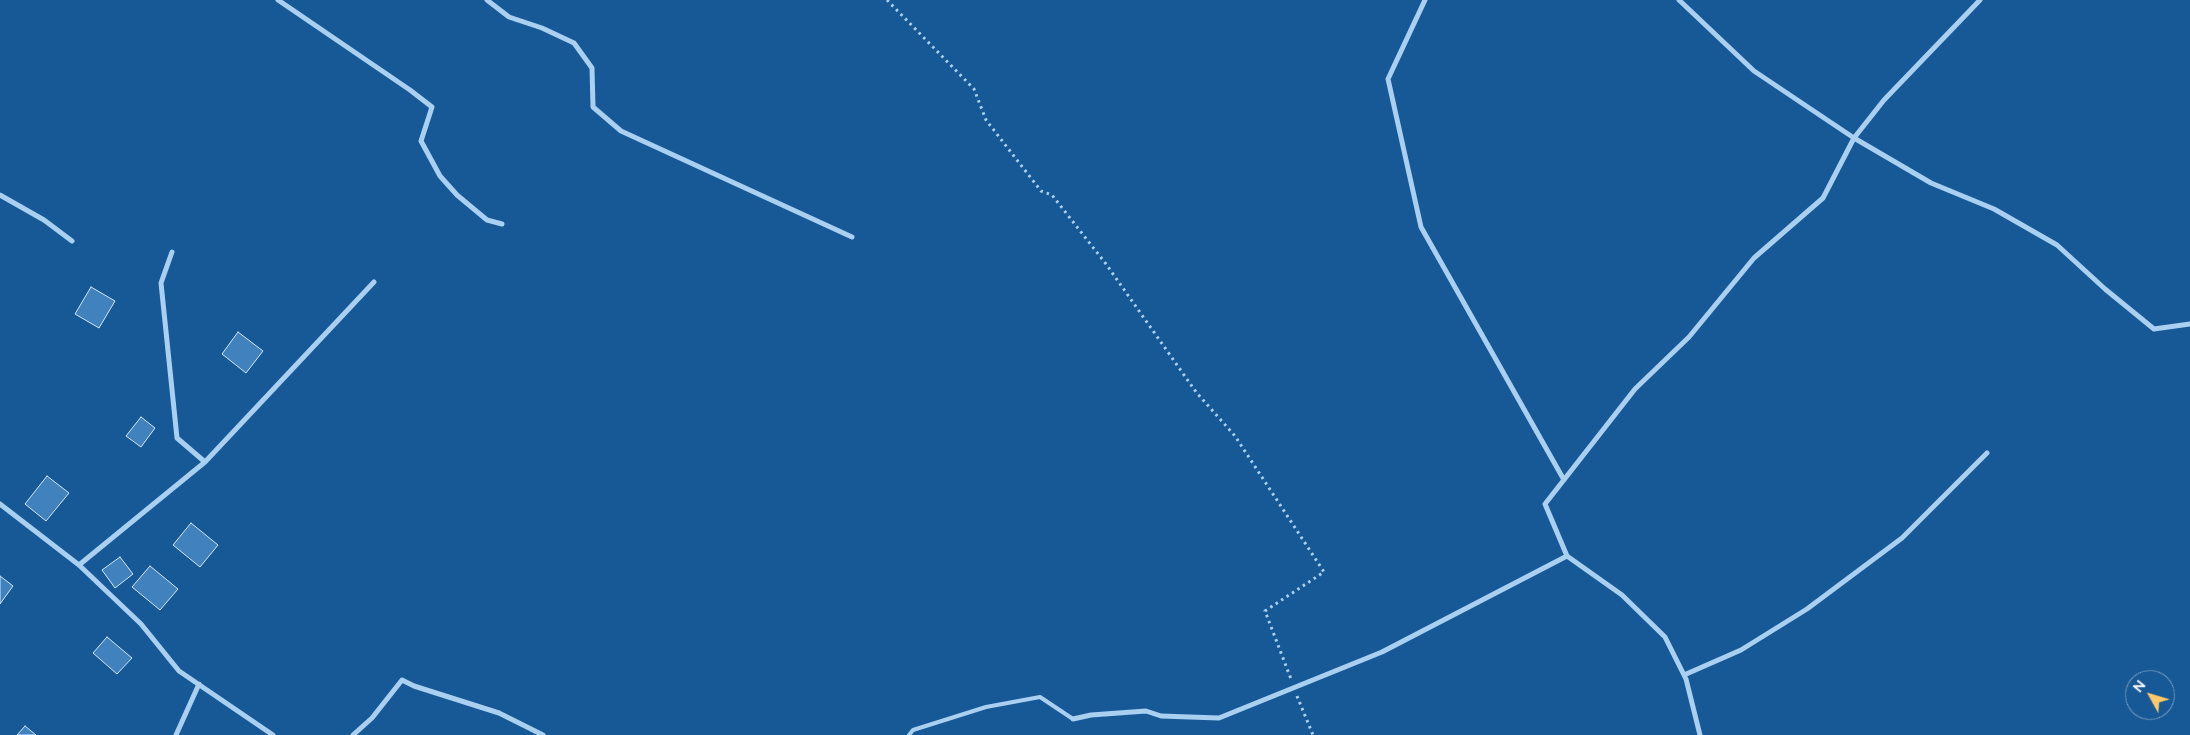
<!DOCTYPE html>
<html>
<head>
<meta charset="utf-8">
<style>
  body { margin:0 }
  #map { position:relative; width:2190px; height:735px; overflow:hidden; background:#175896; font-family:Mulish,sans-serif }
  canvas { display:block }
  .north { position:absolute; left:2125px; top:670px; width:50px; height:50px; box-sizing:border-box; background:#175896; border:1px solid #749bc0; border-radius:50%; rotate:309deg; font-size:14px; font-weight:700; line-height:20px; text-align:center; color:#fff }
  .north::after { content:''; display:block; margin:auto; width:18px; height:22px; background:#ffc969; clip-path:polygon(50% 0,100% 100%,50% 72%,0 100%) }
</style>
</head>
<body>
<div id="map">
<canvas width="2190" height="735"></canvas>
<div class="north">N</div>
</div>
<script>
const context = document.querySelector('canvas').getContext('2d');
context.lineJoin = 'round';
function fillPath(path, color) {
  context.fillStyle = color;
  context.fill(path, 'evenodd');
}
function shape(rows) {
  const path = new Path2D();
  for (const r of rows) {
    path.moveTo(r[0], r[1]);
    for (let i = 2; i < r.length; i += 2) path.lineTo(r[i], r[i + 1]);
  }
  return path;
}
function strokePath(path, color, width, dash) {
  context.strokeStyle = color;
  context.lineWidth = width;
  context.lineCap = dash ? 'butt' : 'round';
  context.setLineDash(dash || []);
  context.stroke(path);
}
const building = shape([
  [91,287,115,301,99,328,75,314,91,287],
  [238,332,263,351,246,373,222,354,238,332],
  [141,417,155,428,141,447,126,436,141,417],
  [47,476,69,493,46,521,25,504,47,476],
  [191,523,218,545,200,567,173,545,191,523],
  [120,557,133,574,115,588,102,570,120,557],
  [150,566,178,589,160,610,132,587,150,566],
  [0,576,13,586,0,604,0,576],
  [107,637,132,658,117,674,93,653,107,637],
  [25,726,36,735,17,735,25,726]
]);
const path = shape([
  [887,0,974,89,986,120,1041,191,1052,195,1106,264,1196,392,1235,436,1324,572,1265,611,1291,679],
  [1297,696,1313,735]
]);
const lane = shape([
  [909,735,913,730,986,707,1040,697,1073,719]
]);
const street = shape([
  [278,0,410,90,432,107,421,141,440,176,457,195,487,220,502,224],
  [487,0,509,17,542,28,574,43,592,68,593,107,621,131,852,237],
  [1425,0,1388,79,1421,227,1564,480],
  [1980,0,1884,100,1854,138,1931,183,1994,209,2057,245,2105,289,2154,329,2190,324],
  [0,195,44,220,72,241],
  [205,462,374,282],
  [0,504,79,565,141,624,179,671,273,735],
  [1567,556,1622,595,1665,637,1686,679,1700,735],
  [79,565,205,462,177,438,161,283,172,252],
  [1684,675,1741,650,1807,609,1902,538,1987,453],
  [1073,719,1091,715,1146,711,1161,716,1219,718,1382,652,1567,556,1545,504,1635,389,1689,337,1754,258,1823,198,1854,138,1754,71,1679,0],
  [176,735,199,684],
  [353,735,372,718,402,680,414,686,499,713,543,735]
]);
fillPath(building, '#4081be');
strokePath(building, '#d1e7fc', 1);
strokePath(path, '#a9cff1', 3, [2.5, 4]);
strokePath(lane, '#a9cff1', 4);
strokePath(street, '#a9cff1', 5);
</script>
</body>
</html>
